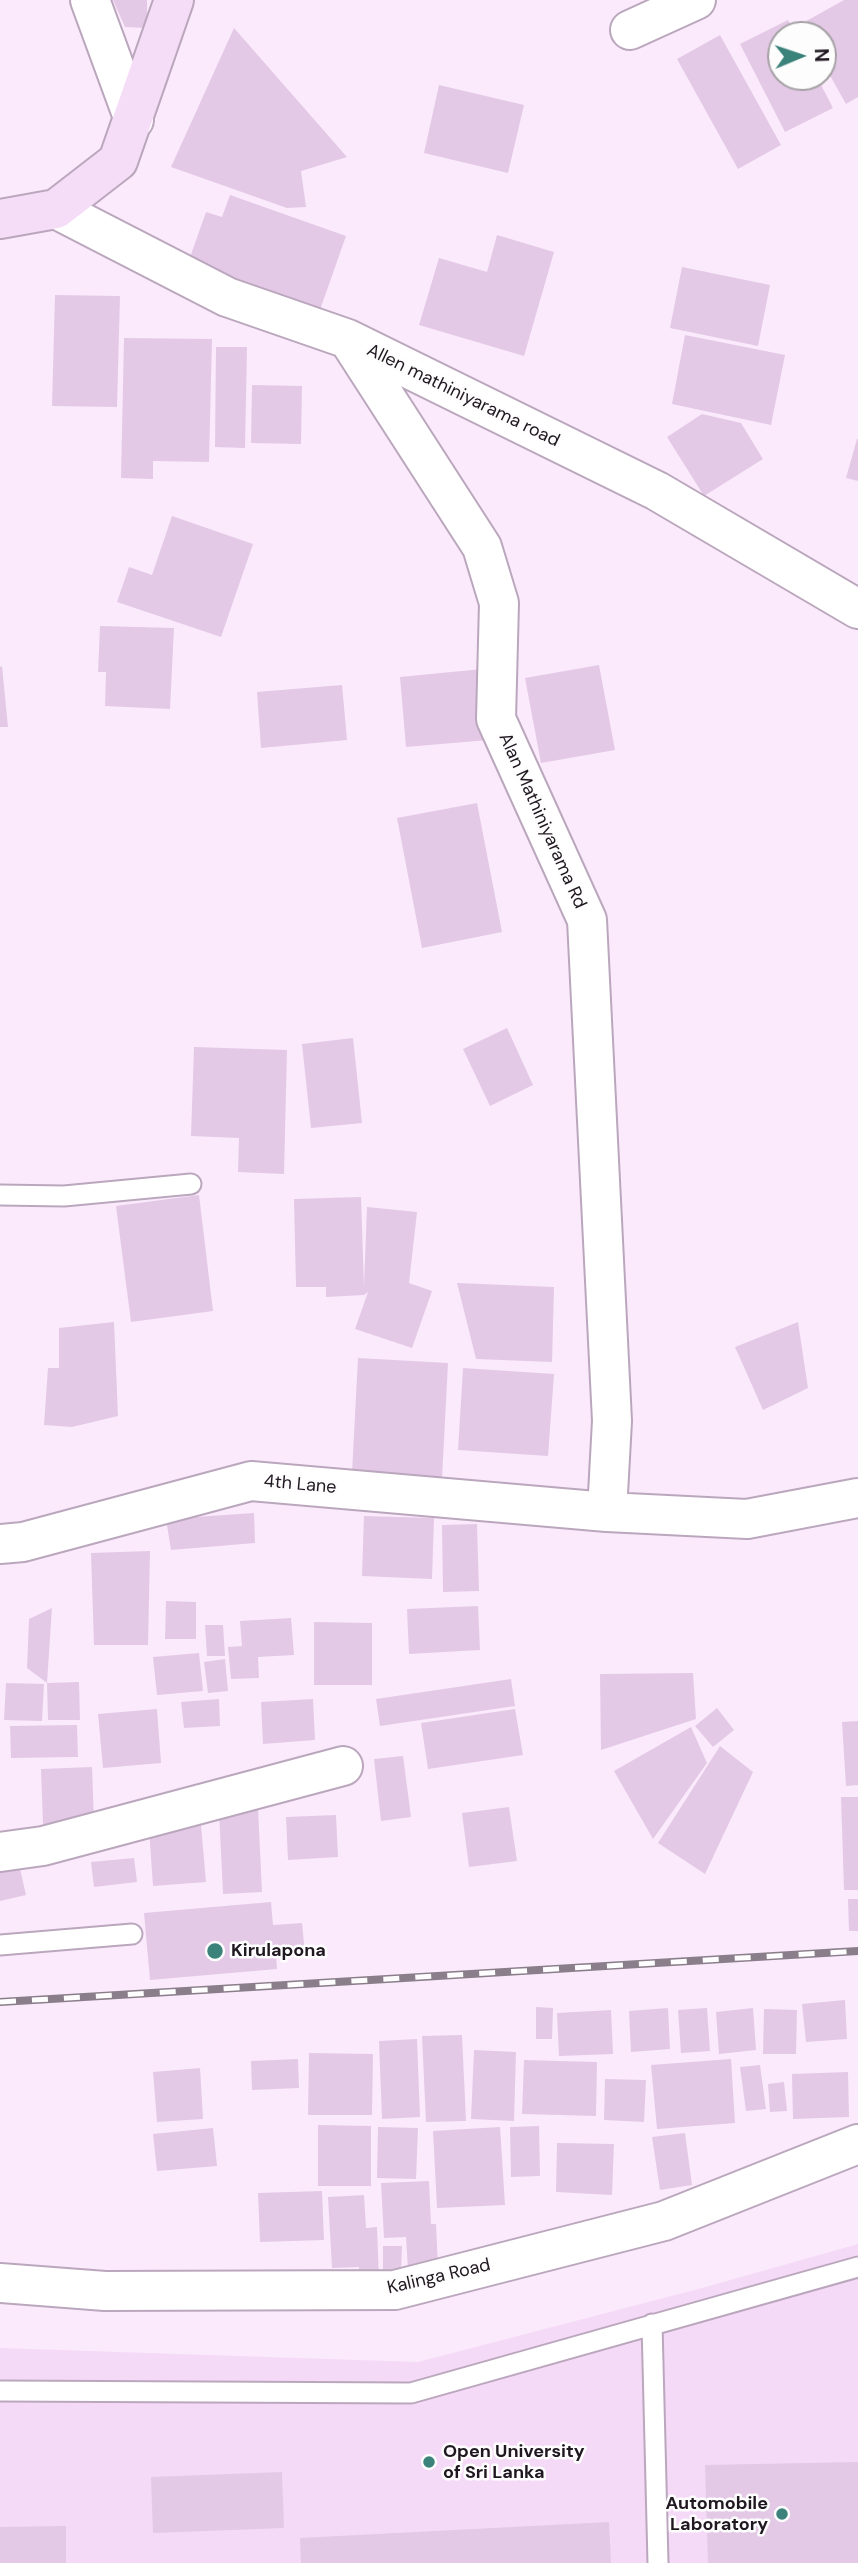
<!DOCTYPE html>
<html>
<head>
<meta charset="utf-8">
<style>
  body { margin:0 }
  #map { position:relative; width:858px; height:2563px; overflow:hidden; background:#fbeafc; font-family:"DM Sans",sans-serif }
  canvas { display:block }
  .north { position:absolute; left:767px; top:21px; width:70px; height:70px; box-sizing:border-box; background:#fdfdfd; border:2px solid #a5a1a5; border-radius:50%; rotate:88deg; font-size:19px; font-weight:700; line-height:28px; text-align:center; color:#201820 }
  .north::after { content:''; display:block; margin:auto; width:24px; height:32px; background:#3b827b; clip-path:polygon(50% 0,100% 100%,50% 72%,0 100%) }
</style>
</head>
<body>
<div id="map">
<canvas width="858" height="2563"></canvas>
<div class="north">N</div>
</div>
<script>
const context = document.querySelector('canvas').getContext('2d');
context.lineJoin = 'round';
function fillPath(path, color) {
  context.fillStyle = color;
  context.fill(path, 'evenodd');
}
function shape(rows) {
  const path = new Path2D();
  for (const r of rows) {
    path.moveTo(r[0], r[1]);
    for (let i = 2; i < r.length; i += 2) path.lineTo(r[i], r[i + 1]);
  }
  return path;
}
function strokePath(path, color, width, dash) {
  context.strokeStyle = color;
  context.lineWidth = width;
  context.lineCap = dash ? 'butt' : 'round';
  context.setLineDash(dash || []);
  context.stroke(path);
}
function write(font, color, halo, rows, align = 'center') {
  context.font = font + ' "DM Sans",sans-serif';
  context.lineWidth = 5;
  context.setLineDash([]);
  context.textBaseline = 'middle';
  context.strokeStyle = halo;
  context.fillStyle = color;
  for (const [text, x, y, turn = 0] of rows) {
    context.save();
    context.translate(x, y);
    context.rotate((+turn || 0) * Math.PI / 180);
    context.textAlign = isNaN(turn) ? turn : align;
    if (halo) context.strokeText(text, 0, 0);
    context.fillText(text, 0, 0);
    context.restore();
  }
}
const built = shape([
  [858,2244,858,2563,0,2563,0,2348,418,2362,702,2288]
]);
const building = shape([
  [113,0,147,0,147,28,125,27],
  [844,0,858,0,858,97,846,104,823,63,823,35,808,35,801,24],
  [788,20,796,35,781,35,781,77,817,77,833,108,785,132,740,44],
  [234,28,347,157,301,171,306,207,287,208,171,167],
  [720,35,781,145,738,169,677,59],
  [439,85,524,105,508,173,424,153],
  [230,195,346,236,320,310,188,263,206,212,222,217],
  [497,235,554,252,524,356,419,325,439,258,487,272],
  [682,267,770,285,758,346,670,328],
  [55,295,120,296,117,407,52,406],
  [685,335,785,355,771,425,672,404],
  [124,338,212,339,209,462,153,461,153,479,121,478],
  [216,347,247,347,245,448,215,447],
  [252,385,302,386,301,444,251,443],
  [702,414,741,423,763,459,704,496,667,437],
  [857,439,858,439,858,481,846,478],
  [172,516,253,544,221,637,117,602,129,567,152,575],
  [100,626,174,628,170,709,105,706,106,672,98,672],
  [599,665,615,750,541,763,525,678],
  [2,666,8,727,0,727,0,667],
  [482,669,488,740,406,747,400,677],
  [342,685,347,740,261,748,257,692],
  [477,803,502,932,422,948,397,818],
  [507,1028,533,1085,490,1106,463,1049],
  [353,1038,362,1123,311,1128,302,1044],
  [194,1047,287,1050,284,1174,238,1172,239,1138,191,1136],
  [199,1195,213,1311,131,1322,116,1206],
  [361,1197,364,1286,367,1207,417,1212,409,1283,432,1291,412,1348,355,1329,368,1292,364,1295,326,1297,326,1287,296,1287,294,1199],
  [457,1283,554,1287,552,1362,476,1359],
  [114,1322,118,1416,72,1427,44,1425,48,1368,59,1368,59,1328],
  [798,1322,808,1388,763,1410,735,1347],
  [358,1358,448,1363,442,1478,352,1473],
  [463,1368,554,1374,548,1456,458,1450],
  [254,1513,255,1543,171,1550,166,1519],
  [364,1516,434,1518,432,1579,362,1576],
  [477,1524,479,1591,443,1592,442,1525],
  [150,1551,148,1645,94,1645,91,1553],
  [166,1601,196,1602,196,1639,165,1639],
  [478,1606,480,1650,409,1654,407,1609],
  [52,1608,47,1683,27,1668,29,1619],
  [291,1618,294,1655,258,1657,259,1678,231,1679,228,1647,242,1646,240,1621],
  [314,1622,372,1623,372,1685,314,1685],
  [205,1625,223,1625,225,1656,207,1656],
  [199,1653,203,1691,157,1695,153,1657],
  [225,1659,228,1691,208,1693,204,1662],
  [693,1673,696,1719,601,1750,600,1674],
  [511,1679,515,1706,380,1726,376,1699],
  [79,1682,80,1720,48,1720,47,1683],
  [6,1683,44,1684,42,1721,4,1720],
  [219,1699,220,1726,184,1728,181,1702],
  [313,1699,315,1740,263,1744,261,1702],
  [717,1708,734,1730,713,1747,695,1726],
  [157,1709,161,1763,103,1768,98,1714],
  [515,1709,523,1755,428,1769,421,1723],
  [858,1721,858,1785,846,1786,842,1722],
  [77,1725,78,1757,11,1758,10,1726],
  [691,1727,707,1763,653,1839,614,1771],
  [720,1746,753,1772,705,1874,658,1843],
  [403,1756,411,1817,381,1821,374,1759],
  [92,1767,94,1822,43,1824,41,1769],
  [841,1797,858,1797,858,1890,844,1890],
  [509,1807,517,1861,469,1867,462,1813],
  [258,1808,262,1892,223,1894,219,1811],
  [336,1815,338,1857,288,1860,286,1817],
  [201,1825,206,1882,153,1886,149,1829],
  [134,1858,137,1882,94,1887,91,1862],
  [18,1860,26,1895,0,1901,0,1864],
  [848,1899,858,1899,858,1931,849,1931],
  [271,1902,273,1925,302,1923,305,1953,276,1956,277,1969,150,1980,144,1913],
  [845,2000,847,2039,806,2042,802,2004],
  [536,2007,553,2008,552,2039,536,2039],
  [668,2008,670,2049,631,2052,629,2011],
  [707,2008,710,2051,681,2053,678,2010],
  [753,2008,756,2050,719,2054,716,2012],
  [764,2009,797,2010,796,2054,763,2054],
  [611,2010,613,2054,559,2056,557,2013],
  [462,2035,466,2121,426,2122,422,2036],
  [417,2039,420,2117,382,2119,379,2041],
  [474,2050,516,2052,514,2121,471,2119],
  [309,2053,373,2054,372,2115,308,2115],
  [298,2059,299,2088,252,2090,251,2061],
  [731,2059,735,2123,657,2129,651,2065],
  [524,2060,597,2062,596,2116,522,2114],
  [760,2065,766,2109,746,2111,740,2067],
  [200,2068,203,2119,157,2122,153,2072],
  [848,2072,849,2117,793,2119,792,2074],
  [605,2079,646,2080,644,2122,604,2120],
  [784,2082,787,2111,770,2112,768,2084],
  [318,2125,371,2126,371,2186,318,2186],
  [539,2126,540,2176,511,2177,510,2127],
  [378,2127,418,2128,416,2179,377,2178],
  [500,2127,505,2205,437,2208,433,2131],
  [213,2128,217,2166,157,2171,153,2134],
  [685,2133,692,2185,660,2190,652,2137],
  [557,2143,614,2144,612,2195,556,2192],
  [429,2181,431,2224,436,2224,438,2268,408,2270,406,2237,384,2238,381,2183],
  [322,2191,324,2240,260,2242,258,2193],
  [364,2195,366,2228,377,2227,379,2281,359,2282,359,2267,332,2268,328,2197],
  [383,2246,402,2246,401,2272,383,2272],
  [858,2462,858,2563,708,2563,705,2465],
  [282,2472,284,2528,153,2533,151,2477],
  [609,2522,611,2563,301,2563,300,2538],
  [66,2526,66,2563,0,2563,0,2527]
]);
const lane = shape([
  [0,1195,64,1196,191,1184],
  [0,1945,132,1934],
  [652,2324,658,2563],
  [0,2391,411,2393,858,2267]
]);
const street = shape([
  [90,0,134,120],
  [630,30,696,0],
  [56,209,227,297,348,339,657,491,858,609],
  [348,339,482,547,499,603,496,719,587,920,612,1421,607,1512],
  [0,1544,23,1542,251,1481,607,1512,747,1519,858,1498],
  [0,1852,43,1846,343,1766],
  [0,2283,105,2291,395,2290,664,2221,858,2144]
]);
const secondary = shape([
  [0,219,56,209,118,161,174,0]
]);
const rail = shape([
  [0,2002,858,1951]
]);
const markers = [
  [215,1951,9,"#3b827b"],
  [429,2462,7,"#3b827b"],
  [782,2514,7,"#3b827b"]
];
const streetNames = [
  ["Allen mathiniyarama road",463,396,26],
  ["Alan Mathiniyarama Rd",542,821,66],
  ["4th Lane",300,1485,5],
  ["Kalinga Road",439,2277,-13]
];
const poiNames = [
  ["Kirulapona",231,1951],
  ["Open University",443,2452],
  ["of Sri Lanka",443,2473],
  ["Automobile",768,2504,"right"],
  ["Laboratory",768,2525,"right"]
];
fillPath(built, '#f5daf7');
fillPath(building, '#e3c9e6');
strokePath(lane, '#bba7bd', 23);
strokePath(street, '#bba7bd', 42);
strokePath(secondary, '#bba7bd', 42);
strokePath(lane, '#fff', 19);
strokePath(street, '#fff', 38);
strokePath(secondary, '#f5ddf8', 38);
strokePath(rail, '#8a7e8a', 8);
strokePath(rail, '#fdfdfd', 5, [16]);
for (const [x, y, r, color] of markers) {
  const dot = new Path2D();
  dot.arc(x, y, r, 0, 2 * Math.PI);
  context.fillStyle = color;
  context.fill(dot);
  strokePath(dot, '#fdfdfd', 2.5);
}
write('18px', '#201820', '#fdfdfd', streetNames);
write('bold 18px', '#201820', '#fdfdfd', poiNames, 'left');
</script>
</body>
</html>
